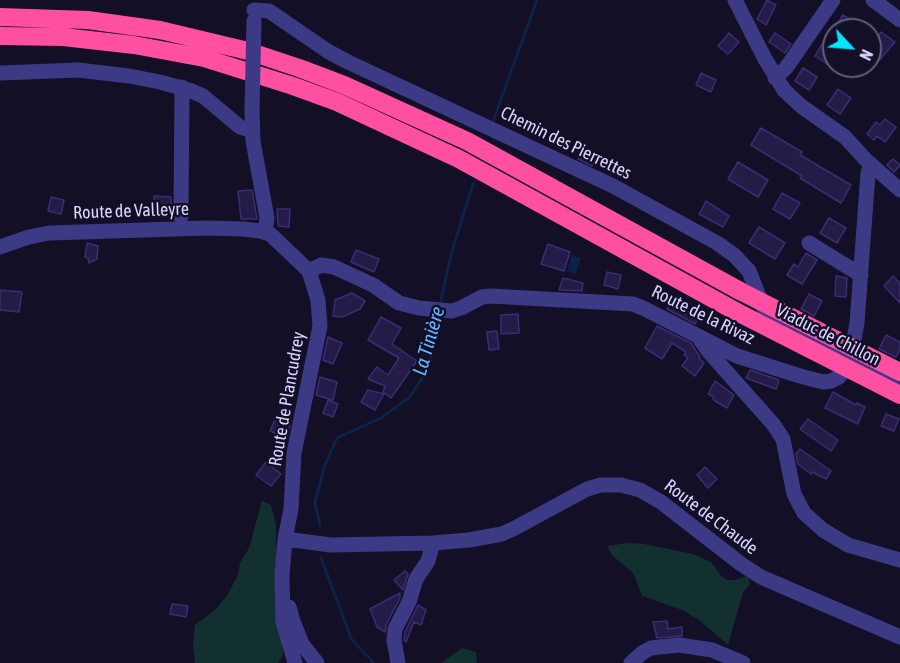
<!DOCTYPE html>
<html>
<head>
<meta charset="utf-8">
<style>
  body { margin:0 }
  #map { position:relative; width:900px; height:663px; overflow:hidden; background:#130f26; font-family:"Asap Condensed",sans-serif }
  canvas { display:block }
  .north { position:absolute; left:822px; top:18px; width:60px; height:60px; box-sizing:border-box; background:#130f26; border:2px solid #625e7d; border-radius:50%; rotate:116deg; font-size:16px; font-weight:700; line-height:24px; text-align:center; color:#d9d4ff }
  .north::after { content:''; display:block; margin:auto; width:21px; height:27px; background:#00e5ff; clip-path:polygon(50% 0,100% 100%,50% 72%,0 100%) }
</style>
</head>
<body>
<div id="map">
<canvas width="900" height="663"></canvas>
<div class="north">N</div>
</div>
<script>
const context = document.querySelector('canvas').getContext('2d');
context.lineJoin = 'round';
function fillPath(path, color) {
  context.fillStyle = color;
  context.fill(path, 'evenodd');
}
function shape(rows) {
  const path = new Path2D();
  for (const r of rows) {
    path.moveTo(r[0], r[1]);
    for (let i = 2; i < r.length; i += 2) path.lineTo(r[i], r[i + 1]);
  }
  return path;
}
function strokePath(path, color, width, dash) {
  context.strokeStyle = color;
  context.lineWidth = width;
  context.lineCap = dash ? 'butt' : 'round';
  context.setLineDash(dash || []);
  context.stroke(path);
}
function write(font, color, halo, rows, align = 'center') {
  context.font = font + ' "Asap Condensed",sans-serif';
  context.lineWidth = 5;
  context.setLineDash([]);
  context.textBaseline = 'middle';
  context.strokeStyle = halo;
  context.fillStyle = color;
  for (const [text, x, y, turn = 0] of rows) {
    context.save();
    context.translate(x, y);
    context.rotate((+turn || 0) * Math.PI / 180);
    context.textAlign = isNaN(turn) ? turn : align;
    if (halo) context.strokeText(text, 0, 0);
    context.fillText(text, 0, 0);
    context.restore();
  }
}
const green = shape([
  [262,501,271,505,276,525,276,547,283,655,278,663,195,663,193,646,195,625,216,609,228,594,238,575,240,563,249,548],
  [628,543,644,544,693,554,711,562,721,576,727,580,734,580,748,576,750,584,743,592,728,645,699,620,682,610,642,596,633,573,613,556,607,546],
  [462,648,476,652,477,663,441,663]
]);
const water = shape([
  [572,255,581,258,576,274,567,271]
]);
const stream = shape([
  [492,124,537,0],
  [440,305,452,251,473,184],
  [320,526,315,502,325,465,337,438,381,418,410,397,424,375,430,358,438,314],
  [321,558,352,640,374,663]
]);
const building = shape([
  [767,0,776,5,766,25,757,19,767,0],
  [843,15,857,24,853,30,842,30,836,26,843,15],
  [881,32,895,42,877,63,870,58,870,47,881,32],
  [729,33,739,42,728,54,718,46,729,33],
  [775,33,791,44,785,53,769,42,775,33],
  [822,44,834,52,827,64,815,56,822,44],
  [803,68,817,77,809,90,795,81,803,68],
  [701,73,716,80,711,92,696,85,701,73],
  [838,89,851,98,840,114,827,105,838,89],
  [885,119,896,127,885,142,877,136,874,140,867,134,876,122,880,125,885,119],
  [761,128,802,152,800,155,851,185,841,203,800,178,802,176,751,145,761,128],
  [583,148,596,154,592,166,578,159,583,148],
  [893,159,900,165,894,172,887,165,893,159],
  [738,162,768,180,758,197,728,179,738,162],
  [252,190,257,219,241,219,238,191,252,190],
  [782,193,800,203,790,219,773,209,782,193],
  [154,196,171,197,171,216,154,215,154,196],
  [51,197,64,200,61,214,48,211,51,197],
  [706,201,729,216,723,227,699,214,706,201],
  [277,209,290,209,289,227,278,226,277,209],
  [829,218,846,228,837,243,820,233,829,218],
  [759,227,785,243,775,259,749,243,759,227],
  [87,243,98,246,97,259,89,263,88,258,85,257,87,243],
  [548,244,570,252,564,271,541,264,548,244],
  [356,250,379,259,374,272,351,262,356,250],
  [806,253,817,260,802,284,787,275,794,264,798,267,806,253],
  [607,272,621,275,618,289,604,285,607,272],
  [836,276,847,278,846,297,835,296,836,276],
  [893,276,900,283,900,303,884,286,893,276],
  [563,278,583,283,582,291,559,290,563,278],
  [0,290,22,292,19,312,0,310,0,290],
  [352,293,365,301,360,309,342,317,333,316,335,300,352,293],
  [809,294,822,301,814,316,801,309,809,294],
  [671,301,700,314,695,324,667,309,671,301],
  [518,314,519,333,501,334,501,315,518,314],
  [381,317,401,328,392,344,417,361,391,398,383,392,385,386,368,379,377,367,388,375,399,358,368,340,381,317],
  [657,326,691,343,700,357,699,358,704,363,695,376,682,366,688,358,684,355,686,352,672,343,662,359,645,348,657,326],
  [497,331,499,349,489,350,487,332,497,331],
  [886,335,900,342,900,349,896,357,879,349,886,335],
  [328,337,342,343,333,364,323,360,328,337],
  [750,370,779,380,776,389,746,378,750,370],
  [320,377,337,382,333,400,316,395,320,377],
  [715,381,734,395,727,408,715,401,713,399,714,397,708,394,715,381],
  [368,390,384,394,375,410,361,402,368,390],
  [833,392,856,405,857,403,865,407,858,424,825,408,833,392],
  [328,400,338,404,333,417,323,413,328,400],
  [886,414,899,419,894,431,881,426,886,414],
  [277,415,291,420,287,438,270,431,277,415],
  [808,419,838,440,831,451,800,429,808,419],
  [800,449,831,471,826,479,812,472,811,474,798,464,796,454,800,449],
  [266,462,281,474,271,486,256,475,266,462],
  [705,467,717,479,708,488,697,475,705,467],
  [405,571,408,574,403,590,394,580,405,571],
  [400,593,400,598,386,625,385,632,377,627,370,609,400,593],
  [172,604,188,606,186,617,170,614,172,604],
  [418,605,426,610,421,625,414,622,406,642,404,640,405,632,418,605],
  [667,621,668,629,682,627,682,636,657,638,653,622,667,621]
]);
const minor = shape([
  [735,0,765,59,784,90,801,106,845,137,866,160,900,190],
  [873,0,900,20],
  [254,10,269,11,329,52,348,62,613,186,717,243,734,255,749,271,768,319,900,382],
  [0,73,78,70,129,76,160,82,189,90,203,96,240,127,252,131],
  [775,78,786,68,833,0],
  [252,110,253,141,267,218,265,232],
  [181,217,182,87],
  [809,243,861,275],
  [0,247,29,237,49,233,207,228,243,229,260,231,270,234,309,271,318,300,320,326,294,453,291,509,285,539,282,576,283,622,295,663],
  [309,271,321,265,334,267,373,285,399,303,419,308,452,311,461,308,482,297,491,296,633,304,645,309,737,356,800,376,823,382,831,381,839,377,847,366,853,345,857,323,868,173,871,165],
  [699,338,709,352,773,424,783,439,794,494,804,513,823,530,848,545,900,560],
  [285,539,331,545,433,543,469,540,502,534,515,528,587,489,601,485,621,485,640,490,661,502,741,564,761,577,900,637],
  [289,607,293,621,302,644,317,663],
  [398,663,394,640,395,629,409,602,416,579,428,561,433,543],
  [631,663,642,653,651,648,679,645,712,650,743,663]
]);
const highway = shape([
  [0,17,88,20,160,30,248,51,299,68,344,85,467,141,740,291],
  [0,36,63,37,134,45,204,58,293,86,337,102,459,159,737,312]
]);
const minorBridge = shape([
  [252,110,254,21]
]);
const highwayBridge = shape([
  [740,291,900,372],
  [737,312,900,395]
]);
const streetNames = [
  ["Chemin des Pierrettes",566,143,26],
  ["Route de Valleyre",131,211,-2],
  ["Route de la Rivaz",703,315,26],
  ["Viaduc de Chillon",828,335,27],
  ["Route de Plancudrey",287,399,-80],
  ["Route de Chaude",711,517,37]
];
const waterNames = [
  ["La Tinière",429,341,-74]
];
fillPath(green, '#12302f');
fillPath(water, '#0c2248');
strokePath(stream, '#0c2248', 3);
fillPath(building, '#241b47');
strokePath(building, '#3b2d73', 1.5);
strokePath(minor, '#3d3a85', 15);
strokePath(highway, '#ff4fa3', 18);
strokePath(minorBridge, '#3d3a85', 15);
strokePath(highwayBridge, '#ff4fa3', 18);
write('18px', '#d9d4ff', '#130f26', streetNames);
write('italic 20px', '#62b6ff', '#130f26', waterNames);
</script>
</body>
</html>
